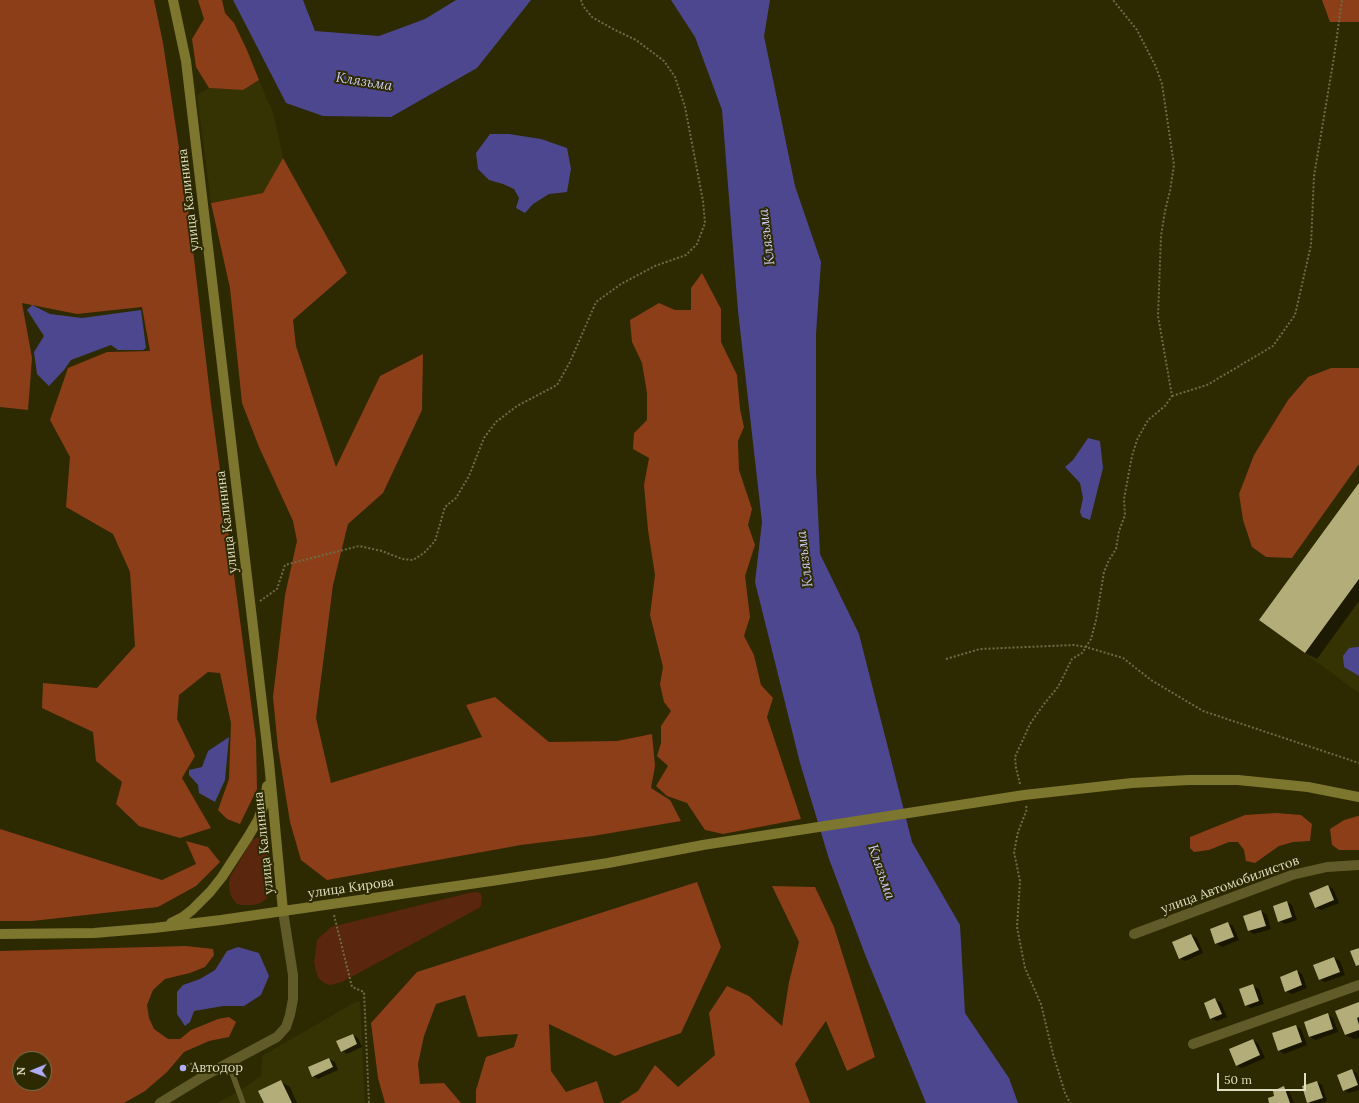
<!DOCTYPE html>
<html>
<head>
<meta charset="utf-8">
<style>
  body { margin:0 }
  #map { position:relative; width:1359px; height:1103px; overflow:hidden; background:#2d2901; font-family:Lora,serif }
  canvas { display:block }
  .north { position:absolute; left:12px; top:1051px; width:40px; height:40px; box-sizing:border-box; background:#2d2901; border:1px solid #74714e; border-radius:50%; rotate:269deg; font-size:11px; font-weight:700; line-height:16px; text-align:center; color:#dfddc2 }
  .north::after { content:''; display:block; margin:auto; width:14px; height:18px; background:#afaefa; clip-path:polygon(50% 0,100% 100%,50% 72%,0 100%) }
  .scale { position:absolute; left:1217px; top:1073px; width:89px; height:18px; box-sizing:border-box; border:2px solid #dfddc2; border-top:0; padding-left:5px; font-size:12px; line-height:14px; white-space:nowrap; color:#dfddc2; -webkit-text-stroke:3px #2d2901; paint-order:stroke }
</style>
</head>
<body>
<div id="map">
<canvas width="1359" height="1103"></canvas>
<div class="north">N</div>
<div class="scale">50 m</div>
</div>
<script>
const context = document.querySelector('canvas').getContext('2d');
context.lineJoin = 'round';
function fillPath(path, color) {
  context.fillStyle = color;
  context.fill(path, 'evenodd');
}
function shape(rows) {
  const path = new Path2D();
  for (const r of rows) {
    path.moveTo(r[0], r[1]);
    for (let i = 2; i < r.length; i += 2) path.lineTo(r[i], r[i + 1]);
  }
  return path;
}
function strokePath(path, color, width, dash) {
  context.strokeStyle = color;
  context.lineWidth = width;
  context.lineCap = dash ? 'butt' : 'round';
  context.setLineDash(dash || []);
  context.stroke(path);
}
function write(font, color, halo, rows, align = 'center') {
  context.font = font + ' Lora,serif';
  context.lineWidth = 4;
  context.setLineDash([]);
  context.textBaseline = 'middle';
  context.strokeStyle = halo;
  context.fillStyle = color;
  for (const [text, x, y, turn = 0] of rows) {
    context.save();
    context.translate(x, y);
    context.rotate((+turn || 0) * Math.PI / 180);
    context.textAlign = isNaN(turn) ? turn : align;
    if (halo) context.strokeText(text, 0, 0);
    context.fillText(text, 0, 0);
    context.restore();
  }
}
const built = shape([
  [259,80,274,115,283,158,263,193,211,203,197,95,209,88,243,90],
  [1359,483,1359,693,1259,620],
  [357,1001,360,1002,365,1103,217,1103,239,1091,261,1076,262,1056]
]);
const green = shape([
  [259,837,263,838,266,843,268,850,272,877,271,892,267,898,261,903,253,905,241,905,237,904,232,898,230,893,229,884,230,877,252,840],
  [476,892,480,893,482,897,481,905,479,908,342,982,331,985,326,984,318,978,314,963,317,940,331,927,469,893]
]);
const forest = shape([
  [0,0,154,0,163,43,188,207,211,403,256,740,257,789,240,824,227,819,218,810,229,779,231,723,220,673,208,672,179,695,177,719,195,756,182,778,211,828,180,838,139,826,116,804,122,782,96,761,93,732,42,708,43,683,97,688,135,646,130,572,113,534,66,507,70,457,50,420,68,368,107,352,150,351,142,307,77,314,22,303,32,358,28,410,0,407],
  [198,0,222,0,225,13,234,23,247,50,259,80,243,90,209,88,196,67,192,39,204,19],
  [1322,0,1359,0,1359,22,1330,22],
  [283,158,347,273,293,320,296,346,336,467,380,376,423,354,422,410,383,493,348,524,333,585,316,718,331,783,482,737,466,705,495,697,549,742,617,741,652,734,655,766,651,788,670,800,681,821,593,836,521,845,327,880,301,860,290,822,278,748,273,697,285,595,297,541,293,521,259,447,242,403,230,288,211,203,263,193],
  [702,273,721,309,721,342,737,375,740,409,744,427,738,441,739,470,752,509,748,525,755,545,745,576,750,617,744,636,754,655,761,685,773,698,767,717,801,819,723,834,705,830,687,803,667,796,656,786,668,766,657,756,661,743,661,726,671,711,664,702,660,684,663,667,650,615,655,575,648,530,644,485,649,458,633,449,634,433,647,420,647,393,642,363,632,342,630,320,659,303,675,310,691,310,691,288],
  [1331,368,1359,368,1359,464,1292,558,1266,557,1252,547,1243,520,1239,494,1254,455,1288,400,1308,377],
  [1276,813,1301,815,1312,824,1310,841,1293,842,1279,846,1255,863,1246,861,1244,850,1238,842,1229,842,1209,850,1194,852,1190,848,1190,837,1245,815],
  [1358,816,1359,816,1359,850,1339,850,1332,845,1330,829,1344,820],
  [0,829,162,880,196,864,186,841,208,847,220,862,196,886,158,907,32,921,0,921],
  [697,882,721,947,681,1033,615,1056,549,1024,551,1071,566,1092,597,1081,604,1103,476,1103,476,1090,486,1057,514,1047,518,1034,478,1037,465,995,436,1004,424,1036,418,1064,420,1084,444,1083,461,1103,385,1103,378,1078,371,1023,417,972],
  [772,886,815,887,834,927,875,1057,847,1071,826,1021,795,1064,810,1103,619,1103,638,1091,655,1065,678,1087,715,1055,709,1013,727,986,749,996,782,1026,789,982,799,942],
  [186,946,213,949,214,955,205,967,190,973,165,979,153,990,147,1005,149,1018,154,1029,168,1039,180,1039,191,1030,218,1019,229,1017,236,1022,229,1037,209,1041,184,1052,167,1072,145,1091,124,1103,0,1103,0,951],
  [20,1059,44,1059,44,1083,20,1083]
]);
const water = shape([
  [233,0,303,0,315,31,379,36,425,19,456,0,531,0,477,68,391,117,323,116,286,103],
  [671,0,770,0,764,36,795,186,821,262,816,334,816,472,820,554,859,634,912,842,960,925,965,1013,1009,1078,1018,1103,926,1103,866,957,829,859,800,763,755,582,762,522,738,311,722,110,695,37],
  [490,134,509,134,541,139,567,148,571,169,567,192,549,194,533,204,525,213,516,208,519,198,514,189,503,184,489,180,478,169,476,153],
  [32,305,50,314,82,318,141,310,146,348,143,350,118,350,111,345,71,360,64,370,49,386,37,374,34,352,44,336,27,310],
  [1088,438,1100,441,1103,468,1090,520,1082,517,1080,512,1083,498,1080,483,1065,467,1073,460],
  [1357,647,1359,647,1359,676,1344,667,1343,656,1349,648],
  [229,737,225,780,215,802,199,793,198,785,189,775,189,770,202,767,208,751],
  [238,947,259,953,269,976,261,995,244,1006,223,1006,194,1011,190,1022,185,1026,177,1014,177,992,183,985,200,979,215,970,227,951]
]);
const shadow = shape([
  [1359,485,1359,601,1317,659,1305,653,1261,620],
  [1328,886,1333,889,1339,903,1321,910,1316,907],
  [1287,902,1292,905,1297,920,1285,924,1279,921],
  [1261,911,1267,915,1271,929,1254,934,1249,931],
  [1228,923,1233,926,1239,940,1222,947,1216,943],
  [1191,935,1197,938,1203,953,1185,961,1180,958,1173,942],
  [1334,958,1340,961,1345,975,1325,982,1319,979],
  [1297,971,1302,974,1307,988,1292,994,1286,991],
  [1253,986,1259,989,1264,1004,1251,1008,1246,1005],
  [1215,999,1221,1003,1227,1017,1217,1021,1211,1018],
  [1359,1003,1359,1038,1354,1039,1345,1035],
  [1328,1015,1333,1018,1338,1032,1315,1040,1310,1037,1305,1023],
  [1296,1026,1301,1029,1307,1045,1284,1054,1279,1050],
  [353,1035,358,1038,362,1047,347,1054,342,1051],
  [1253,1040,1258,1043,1265,1058,1242,1068,1236,1065],
  [329,1059,335,1062,338,1070,318,1079,313,1076],
  [1351,1070,1357,1073,1359,1079,1359,1090,1349,1093,1344,1090],
  [281,1082,290,1087,297,1103,265,1103],
  [1317,1082,1322,1085,1327,1101,1322,1103,1309,1103],
  [1284,1087,1289,1091,1294,1103,1270,1103]
]);
const building = shape([
  [1359,483,1359,579,1305,653,1259,620],
  [1328,885,1334,900,1315,908,1309,893],
  [1287,901,1292,917,1278,922,1273,906],
  [1261,910,1266,926,1248,931,1243,916],
  [1228,922,1234,937,1215,944,1210,929],
  [1191,934,1199,950,1179,959,1172,942],
  [1359,948,1359,965,1356,966,1350,951],
  [1334,957,1340,972,1319,980,1313,965],
  [1297,970,1302,985,1285,992,1280,977],
  [1253,984,1259,1001,1245,1006,1239,989],
  [1215,998,1222,1014,1210,1019,1204,1003],
  [1359,1002,1359,1017,1357,1018,1359,1025,1359,1030,1345,1035,1335,1011],
  [1328,1013,1333,1029,1309,1037,1304,1022],
  [1296,1025,1302,1042,1278,1051,1272,1033],
  [353,1034,357,1044,341,1052,336,1041],
  [1253,1039,1260,1055,1236,1066,1229,1049],
  [329,1058,333,1067,312,1077,308,1067],
  [1352,1069,1358,1085,1343,1091,1337,1075],
  [281,1080,292,1103,264,1103,258,1091],
  [1317,1081,1323,1098,1307,1103,1302,1086],
  [1284,1086,1290,1103,1269,1103,1268,1098,1274,1096,1273,1091]
]);
const path = shape([
  [1172,396,1207,385,1273,346,1295,315,1311,245,1314,176,1334,57,1342,0],
  [260,601,277,589,285,565,359,546,382,551,402,559,413,560,424,553,435,541,445,507,456,498,469,476,484,438,496,422,517,406,557,385,570,362,596,302,621,284,655,266,686,255,697,244,705,223,703,201,685,107,675,77,664,61,636,40,613,29,592,17,583,6,581,0],
  [946,659,980,649,1074,645,1086,647,1123,658,1151,680,1203,711,1359,763],
  [1020,784,1016,768,1015,757,1030,724,1044,704,1058,687,1072,659,1082,653,1091,639,1096,620,1104,572,1109,560,1116,549,1119,531,1125,515,1124,499,1132,456,1137,440,1148,420,1165,406,1172,396,1158,316,1161,236,1165,211,1170,191,1174,165,1162,84,1156,67,1137,30,1113,0],
  [1026,806,1027,809,1018,832,1014,852,1020,881,1017,927,1025,968,1041,1004,1053,1054,1065,1093,1070,1103],
  [334,915,352,987,364,992,369,1103],
  [183,1068,196,1061]
]);
const service = shape([
  [228,1062,243,1103]
]);
const minor = shape([
  [1134,934,1292,875,1327,867,1359,865],
  [1193,1044,1359,985]
]);
const tertiary = shape([
  [160,1103,204,1076,277,1037,286,1027,290,1015,293,999,293,975,283,911]
]);
const secondary = shape([
  [173,0,186,61,269,762,283,911],
  [171,923,183,917,192,910,210,892,222,877,248,837,258,820,264,804,267,786],
  [0,934,94,933,154,928,221,920,498,880,608,863,703,845,1024,795,1132,783,1189,780,1238,780,1308,787,1359,797]
]);
const markers = [
  [183,1068,4,"#afaefa"]
];
const streetNames = [
  ["улица Калинина",189,200,-97],
  ["улица Калинина",227,522,-97],
  ["улица Калинина",264,843,-96],
  ["улица Автомобилистов",1230,885,-20],
  ["улица Кирова",351,888,-8]
];
const poiNames = [
  ["Автодор",191,1068]
];
const waterNames = [
  ["Клязьма",364,82,9],
  ["Клязьма",767,237,-97],
  ["Клязьма",805,559,-97],
  ["Клязьма",881,872,71]
];
fillPath(built, '#353204');
fillPath(green, '#5a260d');
fillPath(forest, '#8b3e18');
fillPath(water, '#4c478f');
fillPath(shadow, '#0007');
fillPath(building, '#b3ae79');
strokePath(path, '#6f6c49', 2, [2, 2]);
strokePath(service, '#605b28', 5.5);
strokePath(minor, '#605b28', 10);
strokePath(tertiary, '#605b28', 10);
strokePath(secondary, '#7d762e', 10);
for (const [x, y, r, color] of markers) {
  const dot = new Path2D();
  dot.arc(x, y, r, 0, 2 * Math.PI);
  context.fillStyle = color;
  context.fill(dot);
  strokePath(dot, '#2d2901', 1.5);
}
write('13px', '#dfddc2', '#2d2901', streetNames);
write('13px', '#dfddc2', '#2d2901', poiNames, 'left');
write('italic 14px', '#cbccf7', '#2d2901', waterNames);
</script>
</body>
</html>
